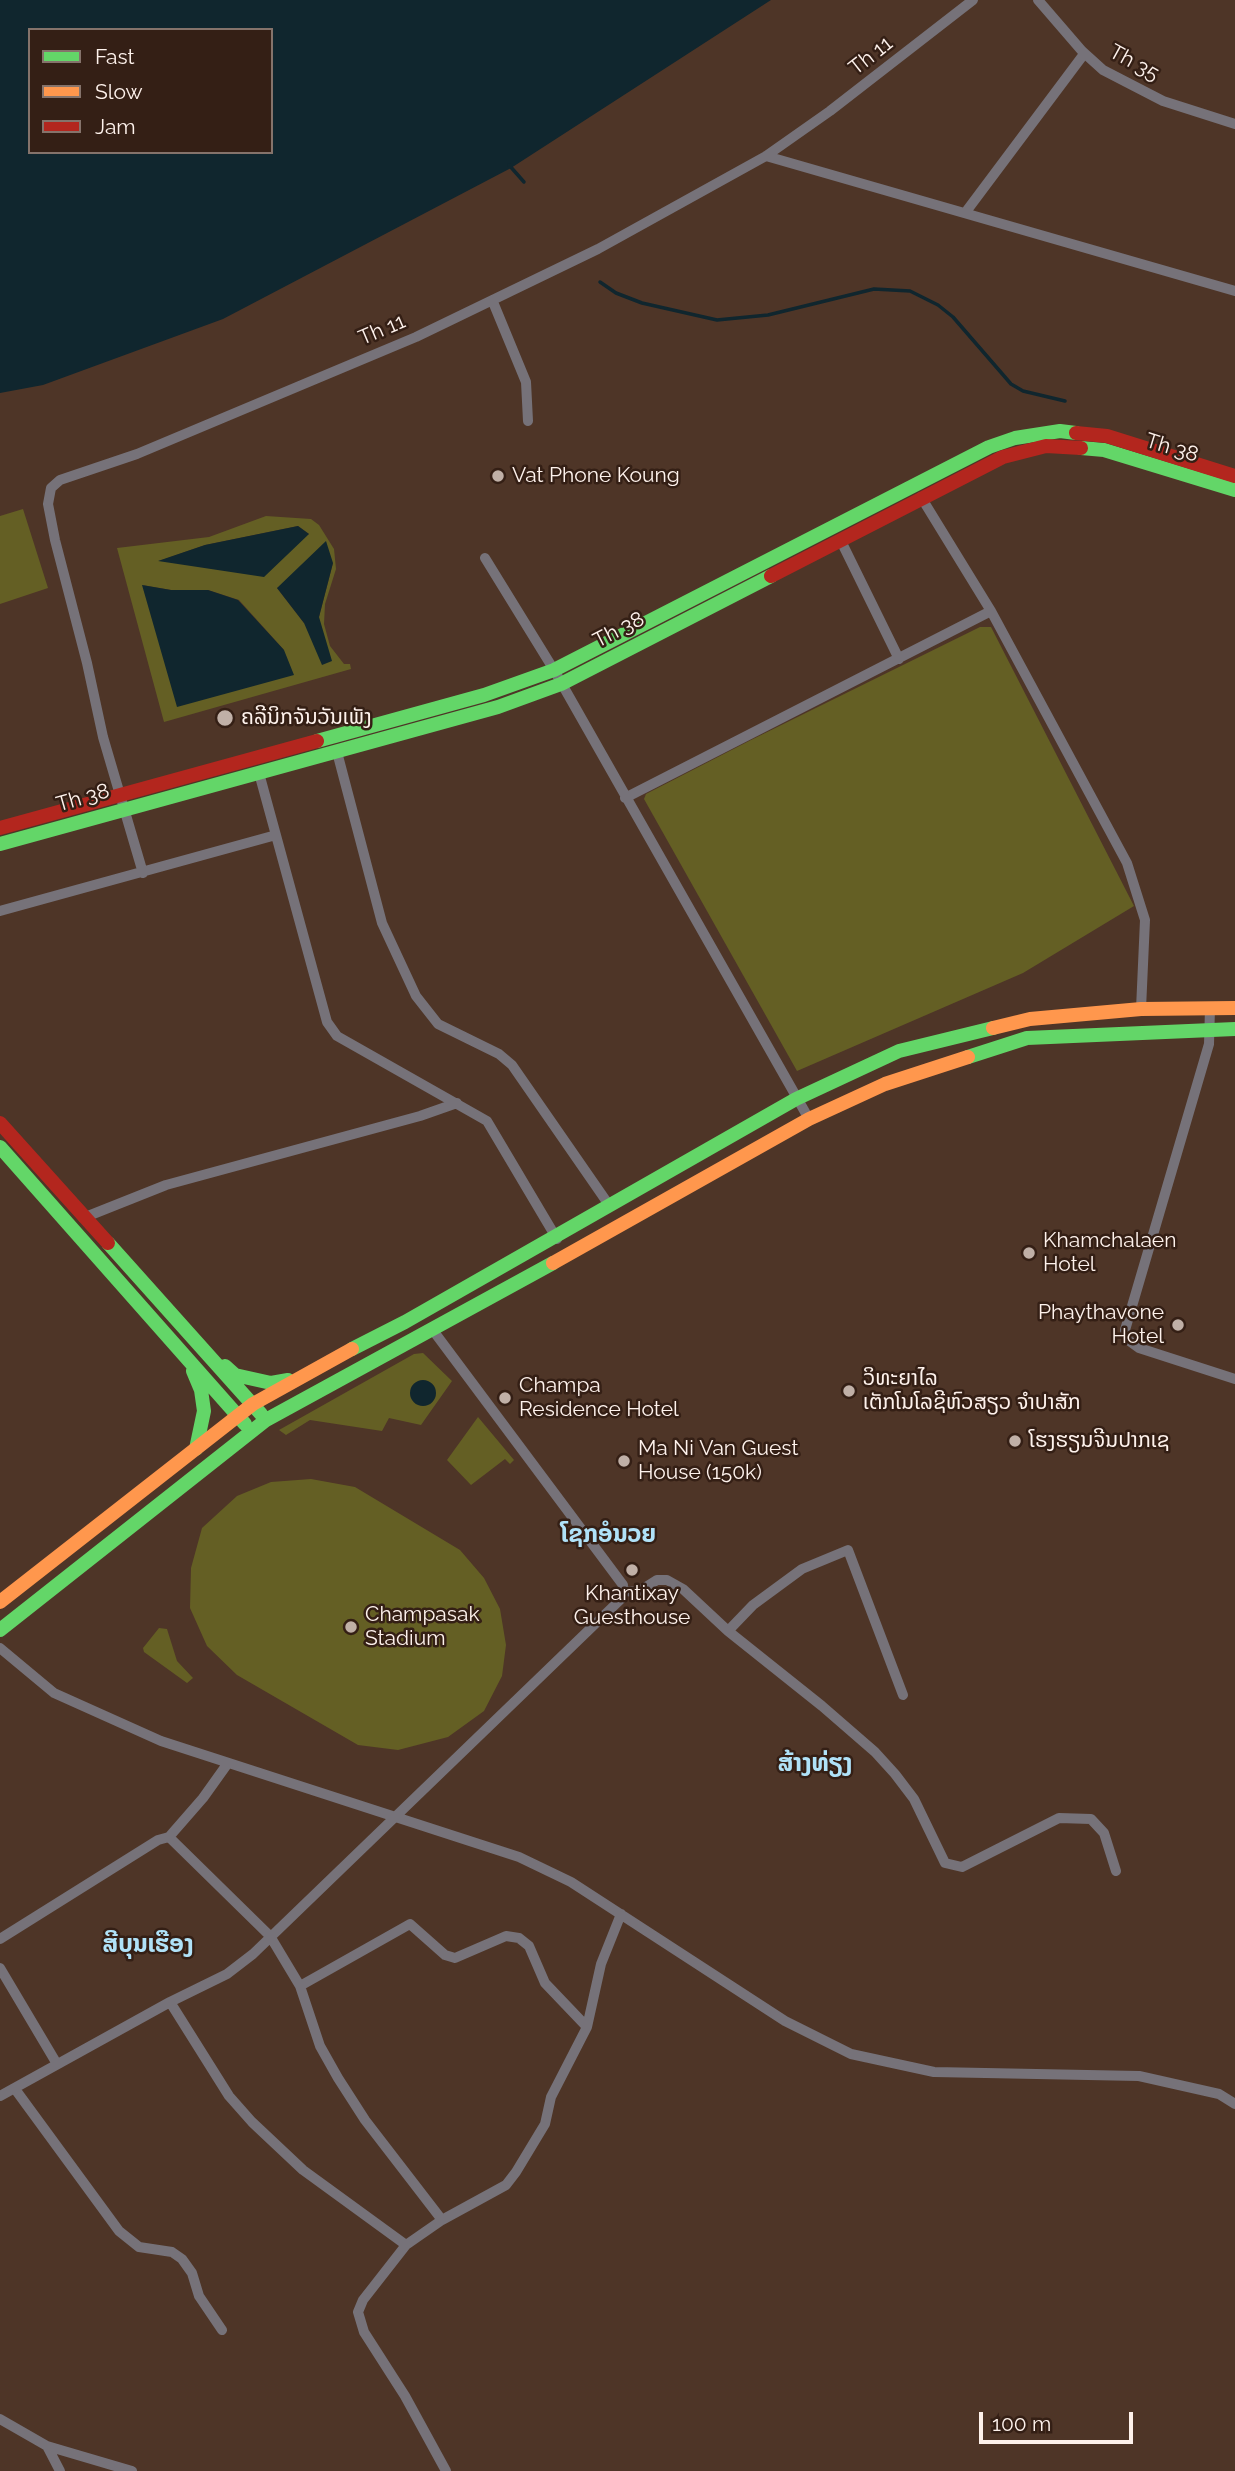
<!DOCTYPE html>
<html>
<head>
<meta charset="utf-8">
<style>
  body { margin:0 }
  #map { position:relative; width:1235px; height:2471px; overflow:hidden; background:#4e3527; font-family:Raleway,sans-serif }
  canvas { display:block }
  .legend { position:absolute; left:28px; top:28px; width:245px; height:126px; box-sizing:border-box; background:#341f15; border:2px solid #85736b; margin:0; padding:9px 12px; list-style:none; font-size:21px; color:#fef2ec }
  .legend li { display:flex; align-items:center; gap:14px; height:35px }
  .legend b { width:35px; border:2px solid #85736b }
  .scale { position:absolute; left:979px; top:2412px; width:154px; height:32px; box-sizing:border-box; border:4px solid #fef2ec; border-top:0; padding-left:9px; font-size:21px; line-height:24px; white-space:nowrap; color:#fef2ec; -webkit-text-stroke:5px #341f15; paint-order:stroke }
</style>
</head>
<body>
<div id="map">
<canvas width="1235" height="2471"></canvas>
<ul class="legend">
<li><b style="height:9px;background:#63d668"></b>Fast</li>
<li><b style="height:9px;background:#ff974d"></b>Slow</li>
<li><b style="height:9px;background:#b3261e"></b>Jam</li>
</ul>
<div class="scale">100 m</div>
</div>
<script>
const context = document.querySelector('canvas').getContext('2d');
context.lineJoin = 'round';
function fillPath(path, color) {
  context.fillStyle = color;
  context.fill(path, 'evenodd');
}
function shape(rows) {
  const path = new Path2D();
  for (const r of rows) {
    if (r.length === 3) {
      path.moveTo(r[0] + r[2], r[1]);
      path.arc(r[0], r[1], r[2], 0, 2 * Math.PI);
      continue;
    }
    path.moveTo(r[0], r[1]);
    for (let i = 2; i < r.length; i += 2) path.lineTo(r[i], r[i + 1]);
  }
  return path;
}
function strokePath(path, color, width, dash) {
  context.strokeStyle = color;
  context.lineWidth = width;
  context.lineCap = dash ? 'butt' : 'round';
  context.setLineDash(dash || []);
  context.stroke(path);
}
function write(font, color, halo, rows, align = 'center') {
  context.font = font + ' Raleway,"Noto Sans Lao",sans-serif';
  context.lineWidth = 5;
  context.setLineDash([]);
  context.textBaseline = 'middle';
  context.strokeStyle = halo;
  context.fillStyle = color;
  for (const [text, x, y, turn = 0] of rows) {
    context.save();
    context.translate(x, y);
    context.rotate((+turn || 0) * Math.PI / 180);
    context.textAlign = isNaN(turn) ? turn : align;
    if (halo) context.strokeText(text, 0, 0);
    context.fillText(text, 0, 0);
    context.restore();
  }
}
const green = shape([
  [23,509,48,588,0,604,0,516],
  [266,516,311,519,319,525,334,549,336,569,325,604,324,624,330,646,344,664,350,664,351,669,164,722,117,548,209,537],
  [298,526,309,534,159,561,205,545],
  [333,563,319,617,304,623,277,588],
  [142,585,171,590,208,590,239,600,284,650],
  [980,627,991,627,1134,906,1023,973,797,1071,644,799,646,794,751,740],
  [423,1353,452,1381,421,1425,389,1418,382,1431,310,1420,286,1435,279,1430,414,1354],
  [478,1417,514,1460,510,1464,505,1459,471,1485,447,1460],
  [311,1479,355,1487,460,1550,484,1578,500,1609,506,1645,502,1676,484,1711,448,1737,398,1750,358,1745,237,1675,207,1646,190,1608,191,1568,202,1528,237,1496,271,1482],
  [159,1628,167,1629,177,1661,193,1678,187,1683,144,1652,143,1648]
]);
const water = shape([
  [0,0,771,0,511,168,223,319,43,385,0,393],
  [30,30,271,30,271,152,30,152],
  [298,526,309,534,264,577,158,561,205,545],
  [326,541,333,563,319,617,332,661,322,665,304,623,277,588],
  [142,585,171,590,208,590,238,600,284,650,294,675,177,707],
  [423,1393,13]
]);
const stream = shape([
  [509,165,524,182],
  [600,282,616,293,642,303,717,320,768,315,874,289,910,291,938,305,953,317,1011,384,1023,391,1065,401]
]);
const street = shape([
  [1038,0,1082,51,1103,70,1163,101,1235,124],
  [766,156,1235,291],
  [965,213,1084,54],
  [493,302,526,382,528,421],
  [921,497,991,611,1127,863,1145,920,1141,1009],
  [840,539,899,659],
  [485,558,554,670,809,1119],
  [337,752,382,923,416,996,438,1024,499,1054,512,1065,609,1205],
  [259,773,327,1022,337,1036,487,1121,557,1239],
  [625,798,991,611],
  [143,873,103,737,87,663,55,540,48,504,51,488,60,480,137,454,416,337,598,249,766,156,830,111,973,0],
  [0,911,276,835],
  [1210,1008,1209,1044,1125,1330,1128,1340,1139,1348,1235,1379],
  [83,1218,166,1185,420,1116,457,1103],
  [624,1591,638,1592,657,1580,667,1580,683,1589,728,1631,822,1706,875,1752,895,1774,914,1799,945,1863,962,1867,1059,1818,1091,1819,1104,1833,1116,1871],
  [728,1631,753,1605,802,1569,848,1550,903,1695],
  [0,1648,54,1693,161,1741,519,1857,571,1882,785,2021,851,2054,934,2072,1139,2076,1219,2094,1235,2104],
  [169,1837,270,1936,300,1986,320,2046,338,2078,365,2120,442,2220],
  [0,1939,158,1840,169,1837,203,1798,228,1763],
  [0,1968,57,2064],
  [300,1986,410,1924,445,1955,455,1958,506,1936,519,1938,529,1946,545,1983,587,2027],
  [170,2002,229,2096,252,2122,303,2170,406,2245],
  [15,2089,119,2231,139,2247,172,2252,182,2259,192,2273,199,2296,222,2330],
  [0,2096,170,2002,227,1974,253,1954,621,1599,623,1585,432,1329],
  [0,2419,47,2446,132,2471],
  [47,2446,60,2471],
  [446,2471,405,2396,364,2332,358,2312,363,2300,406,2245,442,2220,506,2185,516,2172,545,2124,551,2097,587,2027,601,1964,621,1914]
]);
const fast = shape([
  [1081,448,1104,450,1235,490],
  [317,741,484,695,554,670,989,447,1015,438,1060,431,1076,433],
  [0,844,498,707,561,684,771,576],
  [968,1057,1027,1038,1235,1029],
  [0,1147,245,1424],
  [108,1243,261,1414],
  [352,1349,405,1322,796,1099,899,1051,993,1028],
  [225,1366,235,1375,271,1383,288,1380],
  [193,1371,201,1390,204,1411,196,1449],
  [0,1630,266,1420,553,1263]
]);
const slow = shape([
  [993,1028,1030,1019,1141,1009,1235,1008],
  [553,1263,809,1119,885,1084,968,1057],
  [0,1602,253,1404,352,1349]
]);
const jam = shape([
  [1076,433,1107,436,1235,476],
  [771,576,1003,457,1046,446,1081,448],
  [0,828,317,741],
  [0,1123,108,1243]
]);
const markers = [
  [498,476,7,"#c0b0a7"],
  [225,718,9,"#c0b0a7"],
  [1029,1253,7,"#c0b0a7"],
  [1178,1325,7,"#c0b0a7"],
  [849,1391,7,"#c0b0a7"],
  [505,1398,7,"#c0b0a7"],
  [1015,1441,7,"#c0b0a7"],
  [624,1461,7,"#c0b0a7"],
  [632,1570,7,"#c0b0a7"],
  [351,1627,7,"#c0b0a7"]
];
const streetNames = [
  ["Th 11",871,56,-38],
  ["Th 35",1134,63,29],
  ["Th 11",382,330,-23],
  ["Th 38",1172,448,17],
  ["Th 38",619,630,-27],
  ["Th 38",83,798,-16]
];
const poiNames = [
  ["Vat Phone Koung",512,476],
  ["ຄລີນິກຈັນວັນເພັງ",241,718],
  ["Khamchalaen",1043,1241],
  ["Hotel",1043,1265],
  ["Phaythavone",1164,1313,"right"],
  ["Hotel",1164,1337,"right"],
  ["ວິທະຍາໄລ",863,1379],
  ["ເຕັກໂນໂລຊີຫົວສຽວ ຈຳປາສັກ",863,1403],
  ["Champa",519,1386],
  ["Residence Hotel",519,1410],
  ["ໂຮງຮຽນຈີນປາກເຊ",1029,1441],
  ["Ma Ni Van Guest",638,1449],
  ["House (150k)",638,1473],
  ["Khantixay",632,1594,"center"],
  ["Guesthouse",632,1618,"center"],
  ["Champasak",365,1615],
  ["Stadium",365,1639]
];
const quarterNames = [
  ["ໂຊກອໍນວຍ",608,1535],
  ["ສ້າງທ່ຽງ",815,1764],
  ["ສີບຸນເຮືອງ",148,1945]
];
fillPath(green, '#645f24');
fillPath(water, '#10262e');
strokePath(stream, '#10262e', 3.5);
strokePath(street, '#767279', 10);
strokePath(fast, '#63d668', 14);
strokePath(slow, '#ff974d', 14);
strokePath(jam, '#b3261e', 14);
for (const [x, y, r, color] of markers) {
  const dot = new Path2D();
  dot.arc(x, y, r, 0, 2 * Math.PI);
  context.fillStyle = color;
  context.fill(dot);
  strokePath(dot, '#341f15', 2.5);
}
write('21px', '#fef2ec', '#341f15', streetNames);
write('21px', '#fef2ec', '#341f15', poiNames, 'left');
write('bold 24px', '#b0e2f8', '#341f15', quarterNames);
</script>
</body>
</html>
